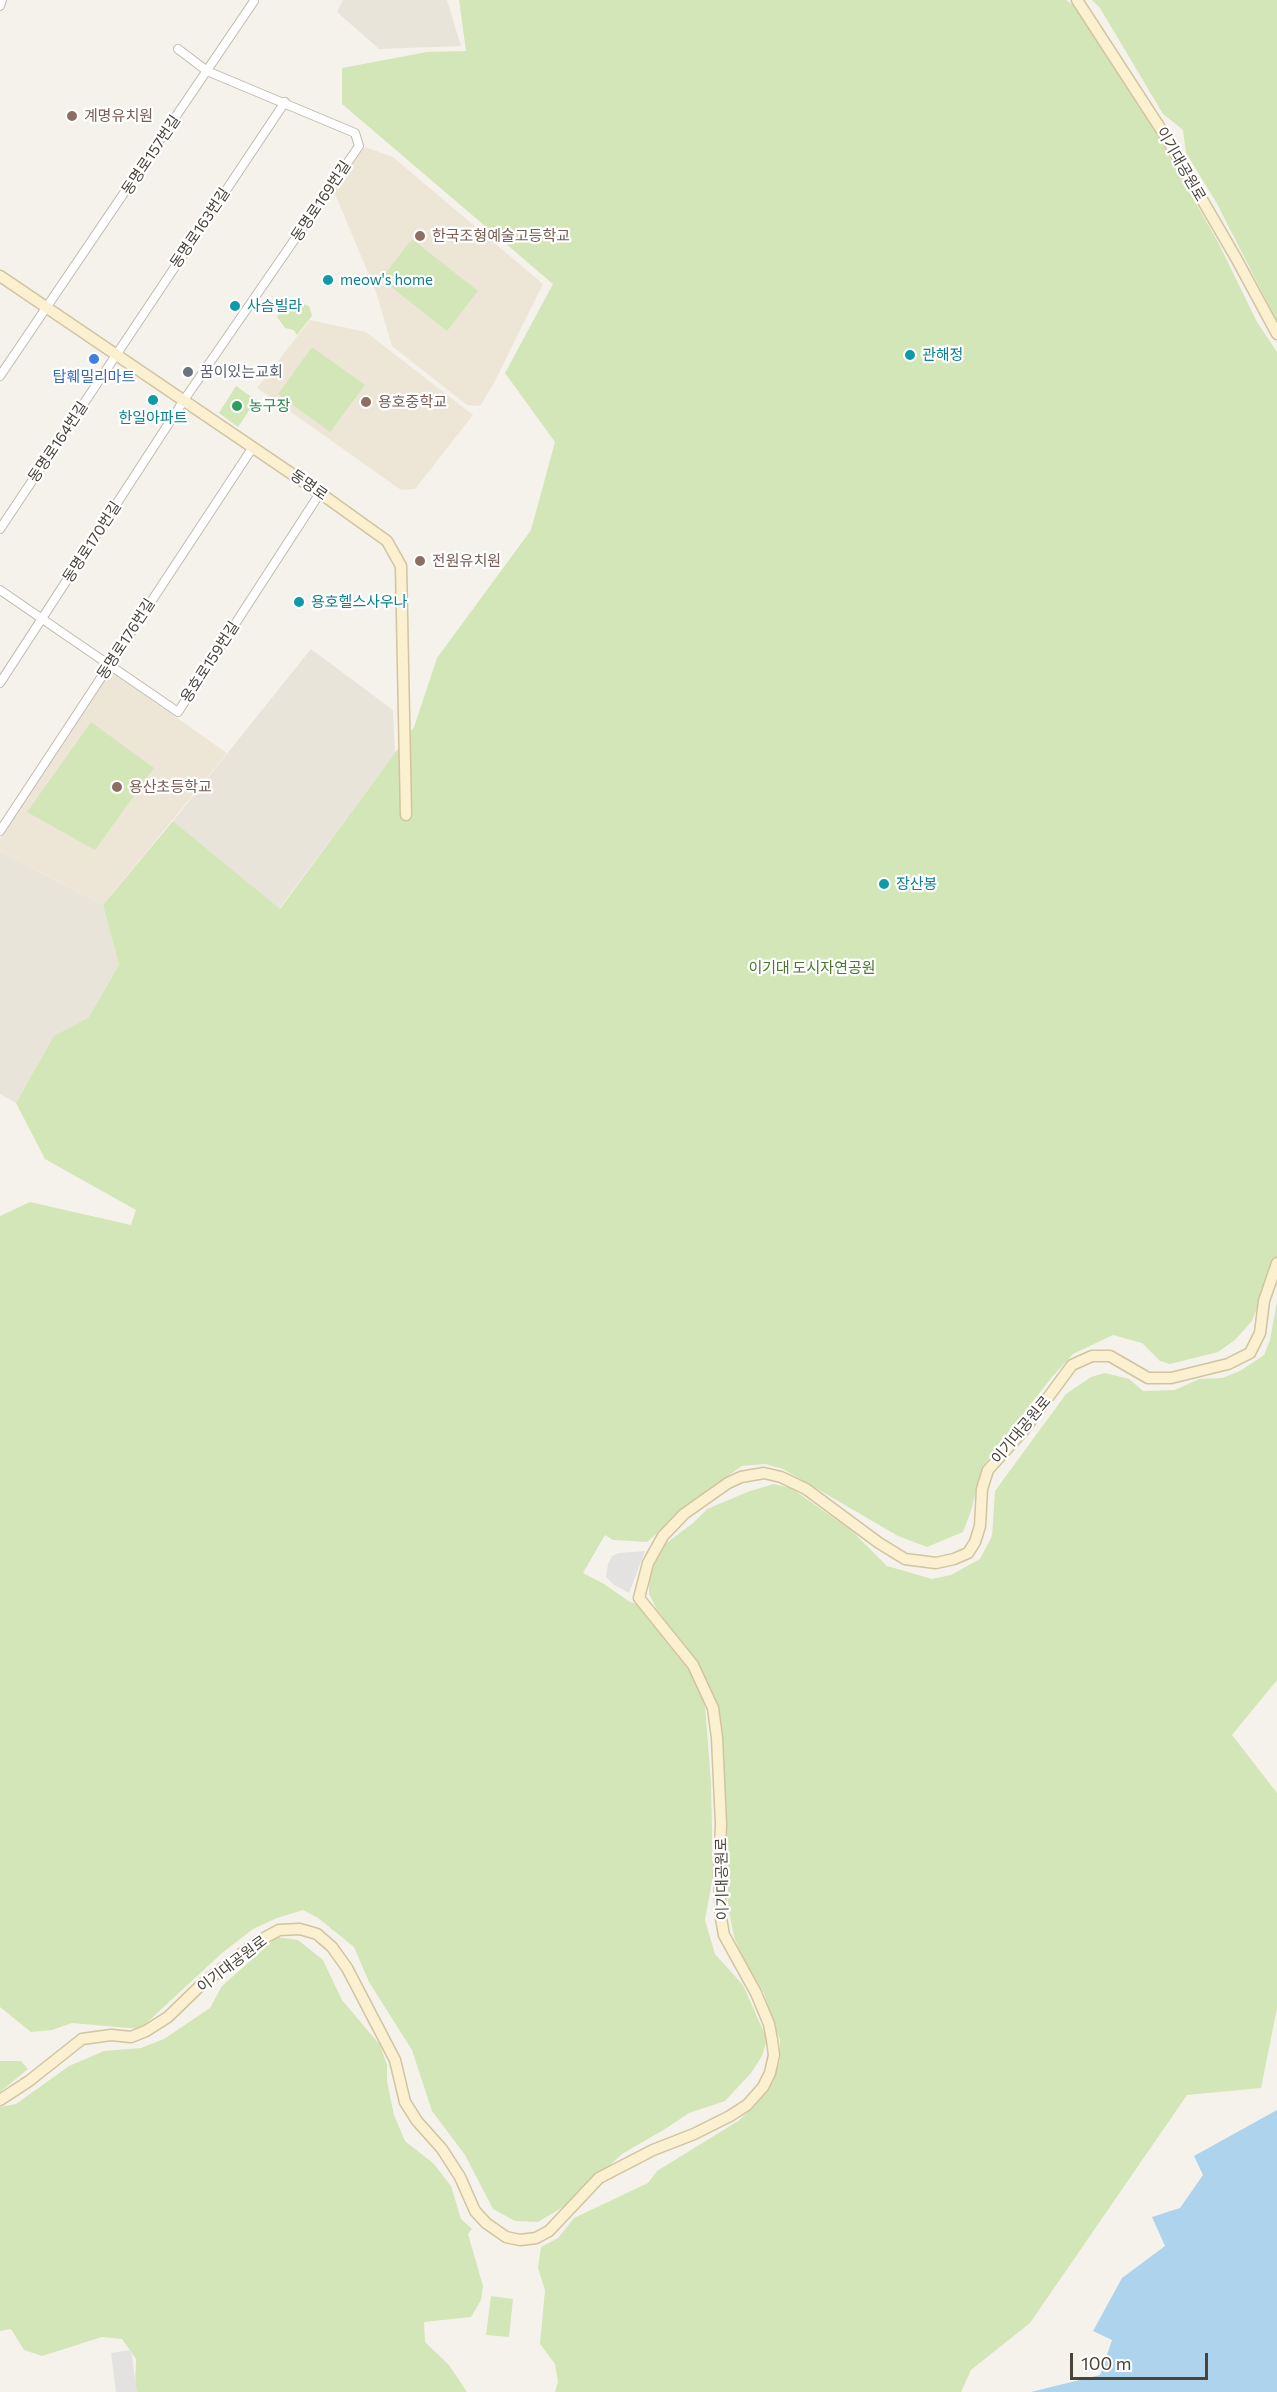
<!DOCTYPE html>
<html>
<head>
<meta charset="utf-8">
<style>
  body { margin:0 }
  #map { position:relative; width:1277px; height:2392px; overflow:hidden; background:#f5f2ec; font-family:Commissioner,sans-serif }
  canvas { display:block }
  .scale { position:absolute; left:1070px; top:2353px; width:138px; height:27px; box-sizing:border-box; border:3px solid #49433a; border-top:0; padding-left:8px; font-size:18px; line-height:21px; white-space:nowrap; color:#49433a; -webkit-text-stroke:4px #fff; paint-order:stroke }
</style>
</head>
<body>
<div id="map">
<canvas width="1277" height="2392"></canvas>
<div class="scale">100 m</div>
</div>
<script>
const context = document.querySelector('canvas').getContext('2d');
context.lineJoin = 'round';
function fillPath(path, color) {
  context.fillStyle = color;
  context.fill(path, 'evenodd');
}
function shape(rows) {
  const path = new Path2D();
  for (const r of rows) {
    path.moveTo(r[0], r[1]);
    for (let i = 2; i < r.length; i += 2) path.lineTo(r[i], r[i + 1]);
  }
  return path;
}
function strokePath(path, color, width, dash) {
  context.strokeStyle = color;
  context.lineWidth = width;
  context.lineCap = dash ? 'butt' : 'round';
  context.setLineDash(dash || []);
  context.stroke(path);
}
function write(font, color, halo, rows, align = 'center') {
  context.font = font + ' Commissioner,"Noto Sans KR",sans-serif';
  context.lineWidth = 4.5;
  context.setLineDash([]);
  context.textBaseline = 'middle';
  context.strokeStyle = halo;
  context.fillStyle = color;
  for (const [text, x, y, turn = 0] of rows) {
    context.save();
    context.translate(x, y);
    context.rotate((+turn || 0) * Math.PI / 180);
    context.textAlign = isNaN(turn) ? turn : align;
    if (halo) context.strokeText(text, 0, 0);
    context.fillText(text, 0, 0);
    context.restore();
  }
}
const residential = shape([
  [343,0,447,0,461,46,379,49,337,12],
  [311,649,393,710,395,753,279,909,173,821],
  [0,851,103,905,119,965,88,1018,54,1037,16,1103,0,1094]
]);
const education = shape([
  [365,147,393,157,543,284,494,383,480,406,467,405,392,346,376,292,333,189],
  [310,320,366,332,473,415,415,489,401,490,257,388],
  [110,671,227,753,103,905,0,851,0,839]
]);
const green = shape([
  [459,0,1066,0,1077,8,1127,82,1218,242,1257,322,1277,352,1277,1256,1252,1321,1235,1340,1218,1352,1170,1364,1160,1361,1142,1343,1113,1335,1073,1354,1052,1377,982,1467,971,1511,963,1532,927,1547,898,1536,783,1469,765,1464,742,1466,701,1495,647,1542,613,1540,605,1535,583,1573,604,1584,630,1602,640,1605,646,1617,676,1650,693,1677,705,1705,711,1783,713,1876,705,1920,715,1954,743,1985,767,2039,762,2056,751,2073,725,2101,689,2113,665,2129,622,2154,566,2205,538,2222,515,2221,493,2209,465,2155,432,2111,412,2050,369,1982,354,1947,318,1918,303,1910,277,1918,253,1929,222,1953,140,2029,72,2023,52,2030,31,2032,0,2007,0,1216,30,1202,131,1225,136,1210,45,1159,16,1103,54,1036,88,1018,119,965,103,905,173,821,280,909,414,727,437,658,531,530,555,442,505,373,553,284,342,104,342,68,427,52,466,51],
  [1092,0,1277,0,1277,321,1216,202,1186,153,1183,130,1163,114,1100,8],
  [412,239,478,291,447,331,381,279],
  [289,302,291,306,303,304,309,306,312,316,297,335,294,330,285,328,277,317,279,313,274,308,281,303],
  [312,347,365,385,330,432,278,394],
  [236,386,256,400,238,427,219,413],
  [91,722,154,768,95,850,27,812],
  [1277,1301,1277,1680,1232,1735,1277,1793,1277,2008,1261,2088,1187,2095,1030,2323,971,2370,961,2392,555,2392,558,2382,555,2364,540,2344,545,2290,538,2268,541,2247,558,2238,574,2218,648,2183,657,2171,738,2121,755,2106,773,2082,780,2061,780,2040,772,2017,764,1993,744,1960,734,1937,728,1906,727,1833,722,1733,709,1684,694,1659,657,1610,649,1594,649,1578,659,1551,664,1545,693,1523,707,1509,750,1491,774,1484,791,1488,852,1531,887,1566,932,1579,951,1575,980,1559,992,1536,995,1491,1066,1394,1091,1377,1105,1373,1129,1379,1143,1391,1175,1390,1199,1379,1222,1378,1240,1371,1264,1355,1270,1340],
  [277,1937,298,1940,323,1960,342,2000,380,2045,387,2065,387,2081,394,2115,405,2141,433,2163,451,2186,461,2219,472,2229,468,2234,483,2286,481,2300,471,2317,424,2322,425,2342,449,2365,467,2392,135,2392,136,2359,122,2339,102,2337,42,2356,24,2350,11,2329,0,2331,0,2107,16,2104,69,2066,104,2051,141,2048,164,2039,210,2008,222,1986],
  [0,2061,21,2061,28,2069,0,2092],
  [491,2296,513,2299,509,2337,486,2335]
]);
const parking = shape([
  [645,1551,629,1593,614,1585,606,1577,608,1564,612,1556,619,1553],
  [131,2350,137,2392,116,2392,111,2353]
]);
const water = shape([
  [1277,2110,1277,2392,1031,2392,1100,2375,1112,2340,1093,2331,1122,2278,1165,2246,1152,2217,1180,2208,1203,2175,1194,2156]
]);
const street = shape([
  [0,6,2,0],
  [0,376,254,1],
  [0,529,285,102],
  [0,590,178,712,320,493],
  [0,683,184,400,359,146,355,133,207,71,178,49],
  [0,831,253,447]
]);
const secondary = shape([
  [1077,0,1164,134,1236,258,1277,334],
  [0,276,320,493,387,541,401,566,406,815],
  [0,2100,29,2081,82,2039,111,2035,131,2037,146,2031,168,2017,202,1984,257,1942,279,1930,300,1929,317,1934,332,1947,347,1968,395,2060,405,2102,417,2121,442,2149,460,2177,475,2211,486,2223,506,2237,520,2240,536,2238,549,2231,599,2178,653,2150,694,2134,730,2116,747,2105,763,2087,770,2073,774,2055,772,2040,769,2024,756,1993,724,1935,721,1918,719,1873,721,1824,717,1738,713,1708,693,1665,639,1598,648,1563,663,1536,684,1514,728,1483,741,1477,764,1473,781,1477,806,1489,879,1543,905,1559,936,1563,954,1559,968,1553,975,1542,980,1526,982,1489,988,1470,1024,1430,1072,1365,1092,1356,1110,1356,1148,1378,1171,1378,1228,1364,1250,1353,1260,1333,1264,1301,1277,1263]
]);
const markers = [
  [72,116,6,"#8d6e63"],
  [420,236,6,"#8d6e63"],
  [328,280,6,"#0f9aa8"],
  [235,306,6,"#0f9aa8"],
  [910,355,6,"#0f9aa8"],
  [94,359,6,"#3f7fe0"],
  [188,372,6,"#6b7280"],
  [153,400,6,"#0f9aa8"],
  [366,402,6,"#8d6e63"],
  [237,406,6,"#2e9e5b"],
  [420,561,6,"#8d6e63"],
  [299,602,6,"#0f9aa8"],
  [117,787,6,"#8d6e63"],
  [884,884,6,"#0f9aa8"]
];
const educationNames = [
  ["계명유치원",84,116],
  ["한국조형예술고등학교",432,236],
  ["용호중학교",378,402],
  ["전원유치원",432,561],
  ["용산초등학교",129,787]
];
const streetNames = [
  ["동명로157번길",151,155,-56],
  ["이기대공원로",1181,164,60],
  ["동명로169번길",321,201,-56],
  ["동명로163번길",200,228,-56],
  ["동명로164번길",58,442,-56],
  ["동명로",309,485,35],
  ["동명로170번길",92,542,-57],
  ["동명로176번길",126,639,-57],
  ["용호로159번길",210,662,-57],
  ["이기대공원로",1021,1430,-50],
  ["이기대공원로",722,1879,-91],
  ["이기대공원로",232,1964,-37]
];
const cultureNames = [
  ["meow's home",340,280],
  ["사슴빌라",247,306],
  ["관해정",922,355],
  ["한일아파트",153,418,"center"],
  ["용호헬스사우나",311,602],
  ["장산봉",896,884]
];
const worshipNames = [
  ["꿈이있는교회",200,372]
];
const shopNames = [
  ["탑훼밀리마트",94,377]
];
const leisureNames = [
  ["농구장",249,406]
];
const parkNames = [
  ["이기대 도시자연공원",812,968]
];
fillPath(residential, '#e9e4da');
fillPath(education, '#ede6d7');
fillPath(green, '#d2e6b8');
fillPath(parking, '#e4e2e0');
fillPath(water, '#add3ed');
strokePath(street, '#c0baaf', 10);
strokePath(secondary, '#d1c49e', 13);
strokePath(street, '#fff', 8);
strokePath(secondary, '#fbf0cf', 10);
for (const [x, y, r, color] of markers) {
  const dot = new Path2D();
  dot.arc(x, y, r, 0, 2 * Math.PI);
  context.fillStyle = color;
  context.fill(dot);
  strokePath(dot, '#fff', 2);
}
write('15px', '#785e54', '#fff', educationNames, 'left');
write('15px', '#49433a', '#fff', streetNames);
write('15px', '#0d838f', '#fff', cultureNames, 'left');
write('15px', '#5b616d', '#fff', worshipNames, 'left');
write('15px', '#366cbe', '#fff', shopNames);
write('15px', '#27864d', '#fff', leisureNames, 'left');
write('15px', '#4c7830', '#fff', parkNames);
</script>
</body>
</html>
